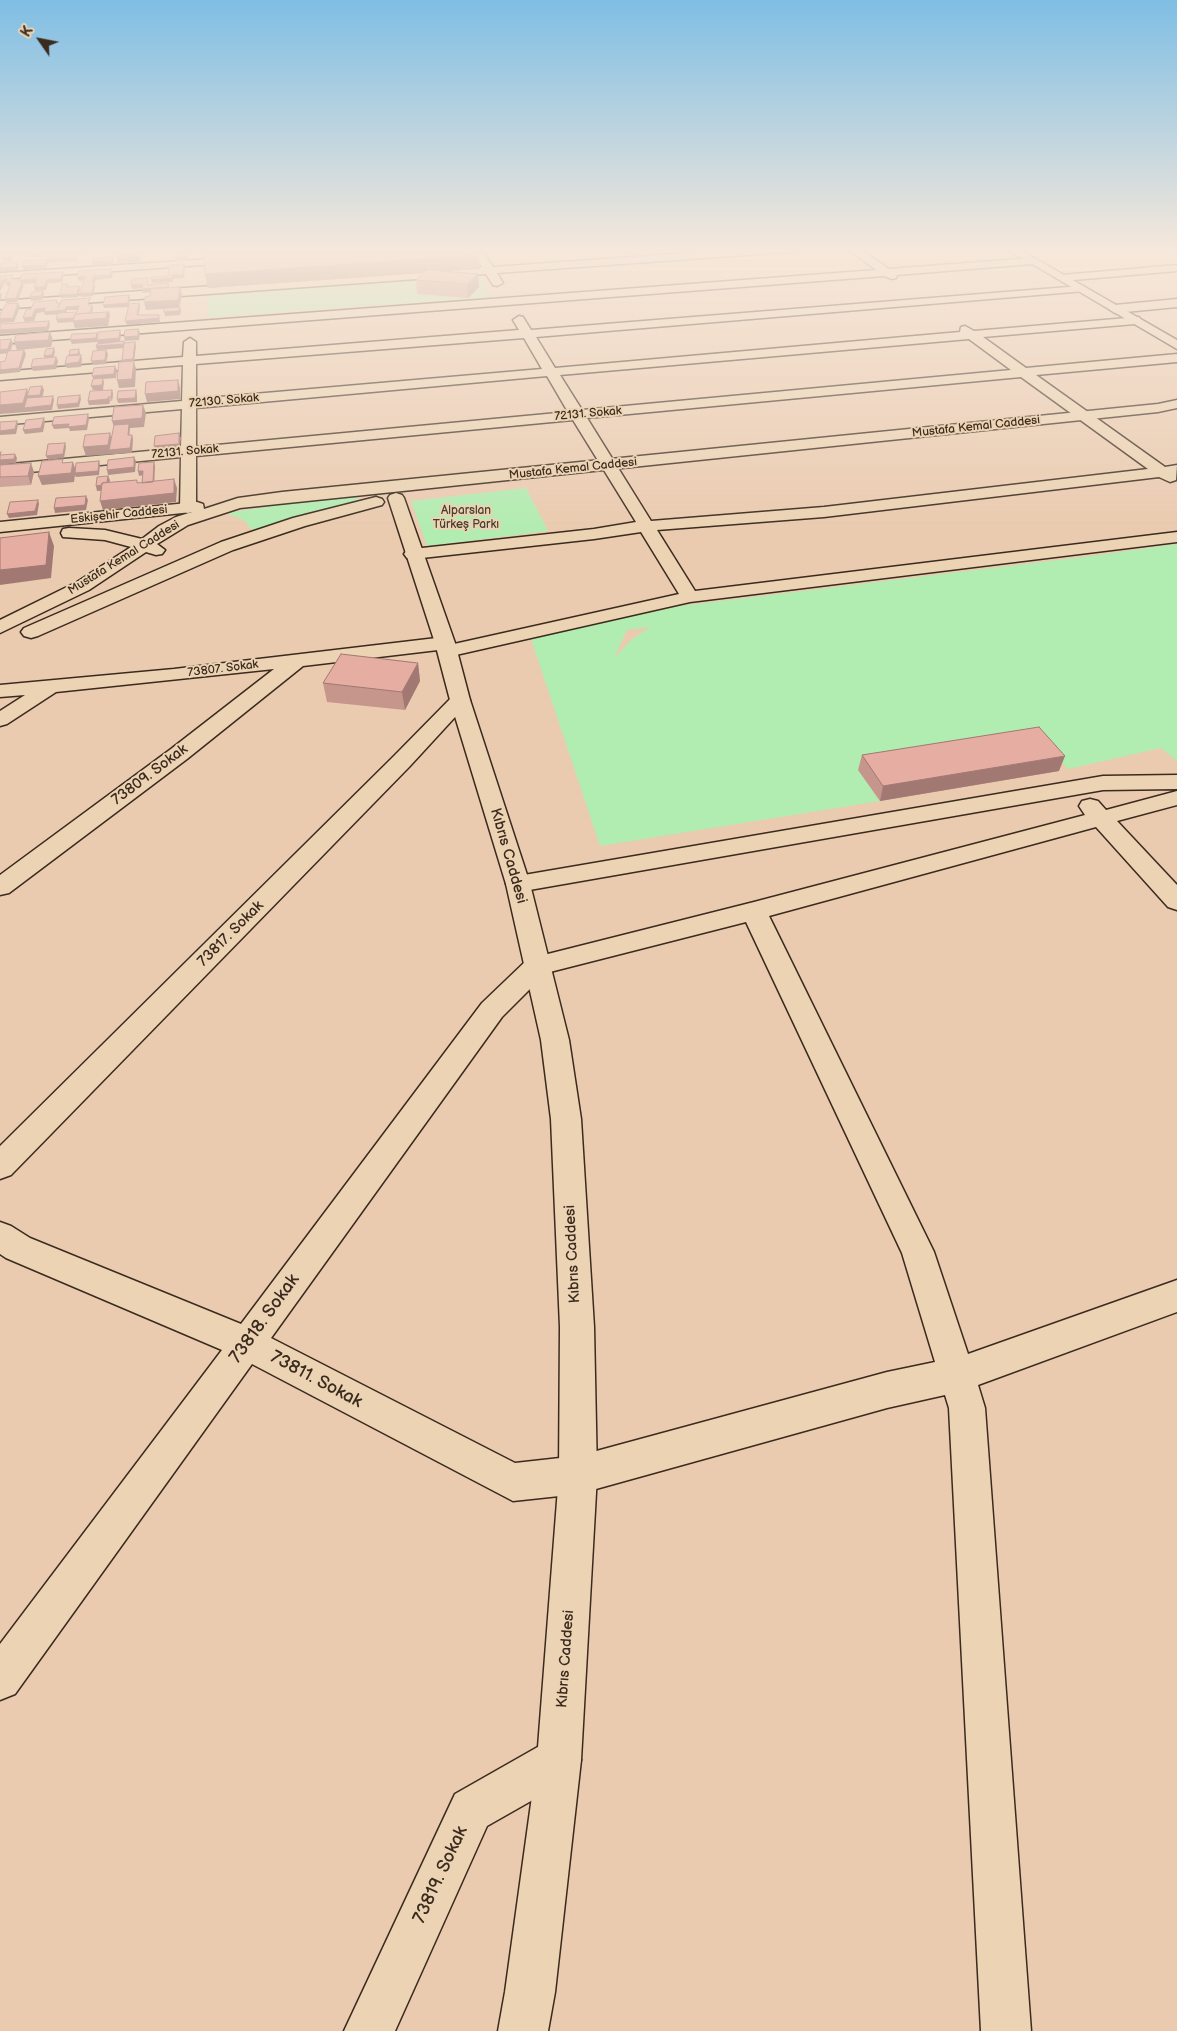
<!DOCTYPE html>
<html>
<head>
<meta charset="utf-8">
<style>
  body { margin:0 }
  #map { position:relative; width:1177px; height:2031px; overflow:hidden; background:#eacbb0; font-family:"Balsamiq Sans",sans-serif }
  canvas { display:block }
  .north { position:absolute; left:15px; top:15px; width:50px; height:50px; -webkit-text-stroke:4px #ebd3b3; paint-order:stroke; rotate:303deg; font-size:14px; font-weight:700; line-height:20px; text-align:center; color:#3b2a1e }
  .north::after { content:''; display:block; margin:auto; width:18px; height:22px; background:#3b2a1e; clip-path:polygon(50% 0,100% 100%,50% 72%,0 100%) }
</style>
</head>
<body>
<div id="map">
<canvas width="1177" height="2031"></canvas>
<div class="north">K</div>
</div>
<script>
const context = document.querySelector('canvas').getContext('2d');
context.lineJoin = 'round';
function fillPath(path, color) {
  context.fillStyle = color;
  context.fill(path, 'evenodd');
}
function shape(rows) {
  const path = new Path2D();
  for (const r of rows) {
    path.moveTo(r[0], r[1]);
    for (let i = 2; i < r.length; i += 2) path.lineTo(r[i], r[i + 1]);
  }
  return path;
}
function strokePath(path, color, width, dash) {
  context.strokeStyle = color;
  context.lineWidth = width;
  context.lineCap = dash ? 'butt' : 'round';
  context.setLineDash(dash || []);
  context.stroke(path);
}
function write(font, color, halo, rows, align = 'center') {
  context.font = font + ' "Balsamiq Sans",sans-serif';
  context.lineWidth = 4;
  context.setLineDash([]);
  context.textBaseline = 'middle';
  context.strokeStyle = halo;
  context.fillStyle = color;
  for (const [text, x, y, turn = 0] of rows) {
    context.save();
    context.translate(x, y);
    context.rotate((+turn || 0) * Math.PI / 180);
    context.textAlign = isNaN(turn) ? turn : align;
    if (halo) context.strokeText(text, 0, 0);
    context.fillText(text, 0, 0);
    context.restore();
  }
}
const green = shape([
  [479,275,491,297,208,317,208,294],
  [526,488,548,531,427,546,411,501],
  [358,496,358,502,333,507,252,530,244,520,226,513,303,501],
  [1177,544,1177,761,1161,748,1068,769,1042,740,859,770,880,801,600,846,531,639,680,606,1091,556],
  [650,627,631,640,614,658,627,630]
]);
const street = shape([
  [0,248,26,248,21,251,0,252,0,248],
  [471,248,481,248,493,267,759,248,806,248,801,251,497,273,503,283,497,286,493,285,486,274,0,309,0,301,482,267,471,248],
  [847,248,859,248,889,269,1032,258,1037,261,1032,264,897,275,896,278,892,279,884,276,0,344,0,336,876,270,847,248],
  [241,257,246,260,245,262,0,279,0,273,241,257],
  [1177,265,1177,271,1062,281,1056,278,1062,275,1177,265],
  [1081,286,1085,287,1087,289,1085,291,536,337,555,368,960,332,961,327,965,326,974,331,1139,317,1141,320,1135,324,983,337,1026,368,1177,354,1177,362,1036,375,1165,467,1177,465,1176,480,1170,482,1159,477,824,517,657,530,695,591,1177,532,1177,542,690,602,447,657,440,655,438,650,303,666,187,759,9,893,0,895,0,875,171,749,274,669,56,692,7,724,0,726,0,711,25,695,0,697,0,685,174,669,445,637,452,639,454,644,679,594,641,532,594,539,413,559,407,558,404,554,407,550,413,549,594,529,636,522,573,420,196,456,196,508,194,511,188,513,182,511,180,508,181,457,0,475,0,465,181,448,182,409,0,425,0,417,182,401,183,365,0,380,0,372,183,357,184,342,190,338,196,342,196,356,519,330,513,320,519,316,523,317,531,330,1081,286],
  [524,338,542,369,196,399,196,364,524,338],
  [969,339,1011,370,582,410,560,375,969,339],
  [547,376,568,412,196,447,196,408,547,376],
  [1021,377,1148,469,824,507,651,521,587,418,1021,377],
  [1177,299,1177,307,1115,313,1109,309,1115,305,1177,299],
  [460,694,467,696,470,700,467,704,410,766,11,1175,0,1179,0,1146,394,756,453,696,460,694],
  [1177,775,1177,789,1103,790,518,892,509,890,506,884,509,878,518,876,1103,776,1177,775],
  [1177,791,1177,805,1117,821,1177,885,1177,910,1168,907,1096,827,769,916,934,1252,968,1354,1177,1280,1177,1312,978,1385,985,1408,1031,2031,981,2031,949,1408,945,1395,887,1408,578,1494,513,1501,252,1364,15,1694,0,1700,0,1644,222,1350,6,1258,0,1254,0,1222,11,1226,30,1238,241,1324,482,1003,528,959,754,902,1085,815,1079,806,1082,801,1090,799,1098,801,1106,810,1177,791],
  [746,922,902,1253,935,1362,887,1372,578,1456,515,1463,271,1338,502,1017,546,973,746,922],
  [559,1738,575,1744,581,1760,575,1776,487,1826,395,2031,344,2031,455,1794,543,1744,559,1738]
]);
const secondary = shape([
  [1005,248,1017,248,1177,340,1177,349,1005,248],
  [1177,400,1177,408,1158,412,240,508,188,525,157,544,165,550,162,554,156,555,146,552,89,590,0,633,0,620,77,582,131,547,105,540,63,537,61,533,63,529,69,528,105,530,142,539,159,526,176,517,192,512,0,532,0,522,197,502,203,504,204,509,238,498,282,492,1158,404,1177,400],
  [396,493,402,495,404,498,455,643,470,700,530,884,569,1040,581,1119,594,1327,597,1475,581,1760,555,1992,548,2031,498,2031,505,1992,537,1760,559,1475,560,1327,551,1119,541,1040,506,884,450,700,435,643,388,498,390,495,396,493],
  [376,497,382,499,384,502,382,505,305,526,233,550,38,636,31,638,24,636,21,632,24,628,221,542,293,518,376,497]
]);
const wall = shape([
  [50,248,61,248,59,255,70,254,69,251,70,248,88,248,88,249,86,255,76,255,77,257,76,261,48,263,46,269,23,270,47,259],
  [623,249,643,257,628,258,623,252],
  [480,269,445,271,478,274,479,287,468,298,417,294,416,280,424,273,208,288,205,274],
  [112,390,113,394,112,401,110,401,109,404,89,405,88,401],
  [0,465,34,472,31,485,0,487],
  [418,663,420,681,405,710,327,702,323,683],
  [862,755,1059,771,880,801,858,770]
]);
const shadedWall = shape([
  [49,248,46,255,41,257,26,257,25,255,14,255,12,261,2,261,1,258,13,252],
  [59,248,61,248,58,258,57,255],
  [86,248,88,248,88,249,86,255,85,251],
  [97,248,121,248,120,249,98,251],
  [139,248,141,255,140,262,118,263,116,256],
  [140,248,164,248,164,250,141,251],
  [165,248,185,248,186,251,185,251,185,248,166,249],
  [187,250,188,254,188,261,176,261,175,258],
  [643,253,643,257,628,258,628,254],
  [76,254,77,257,76,261,48,263,46,269,23,270,22,266,47,259],
  [479,255,480,269,208,288,205,274],
  [113,257,114,260,113,264,93,266,92,262],
  [18,262,19,266,17,271,0,272,0,268],
  [184,264,185,267,184,278,173,279,173,282,152,283,151,280,173,275],
  [112,269,113,272,112,278,96,280,94,284,95,287,93,296,81,297,80,293,92,283,94,276],
  [63,272,64,275,62,282,48,283,46,290,35,291,34,287,47,280],
  [478,274,479,287,468,298,467,284],
  [85,276,86,280,79,281,77,277],
  [7,279,11,282,12,286,7,286,6,283,5,283,0,291,0,285,3,280],
  [37,279,38,283,23,284,24,285,17,302,6,303,5,299,21,284,20,280],
  [168,283,169,287,168,291,143,293,142,289],
  [143,284,144,288,132,289,131,285],
  [79,286,80,290,78,297,61,298,60,295],
  [180,287,182,295,179,308,146,310,144,302],
  [43,291,44,295,42,300,31,301,30,297],
  [1,292,2,295,0,301,0,294],
  [129,295,130,299,129,307,104,308,103,305],
  [18,303,20,307,14,322,0,323,0,319],
  [60,303,61,306,79,306,80,310,67,310,66,314,45,315,44,312,37,313,34,321,25,322,23,318,35,309],
  [139,303,140,307,138,319,137,315],
  [92,305,93,309,90,320,109,311,110,315,108,326,75,328,73,322,58,323,56,319,89,317],
  [180,307,181,311,180,315,165,316,164,312],
  [159,315,160,322,127,325,125,321],
  [49,321,50,325,48,331,0,334,0,330],
  [138,329,140,333,139,340,125,341,124,337],
  [120,330,121,334,120,342,98,344,97,341,97,342,72,344,70,340,97,333,98,336],
  [50,332,53,340,51,347,17,350,14,342],
  [11,339,13,343,10,353,0,354,0,350],
  [124,341,125,345,125,348,97,350,96,346],
  [135,342,136,346,134,362,136,369,135,387,119,388,117,380,123,364,122,360],
  [54,348,55,352,53,359,45,360,44,356],
  [79,349,80,353,79,358,70,359,69,355],
  [24,350,26,354,20,372,0,374,0,370],
  [106,350,108,354,106,364,93,365,91,361],
  [81,355,82,359,81,367,67,368,65,364],
  [56,357,58,361,56,369,33,371,31,367],
  [115,366,117,370,116,378,103,379,104,382,103,390,93,390,91,386,94,380,92,376],
  [178,380,180,388,180,399,147,402,145,394],
  [42,386,44,390,42,399,53,396,54,400,52,410,0,414,0,405,27,389,29,396],
  [112,390,113,394,112,401,111,397],
  [136,390,137,394,137,402,118,403,117,399],
  [80,395,81,399,79,407,58,409,57,405],
  [108,397,110,401,109,404,89,405,88,401],
  [143,405,146,413,144,427,130,428,129,440,115,430,112,421],
  [88,414,89,419,87,430,70,431,69,428,54,429,52,425],
  [44,418,45,422,43,432,25,434,23,430],
  [17,421,18,425,16,434,0,435,0,431],
  [110,433,112,441,132,435,133,439,132,453,86,456,83,447],
  [179,433,181,438,180,448,155,451,154,446],
  [65,443,66,447,64,458,48,460,46,456],
  [15,454,17,458,16,463,0,465,0,460],
  [134,457,136,461,135,472,108,475,107,470],
  [99,461,100,465,99,475,76,477,75,475,74,482,42,485,38,476,73,462,76,471],
  [154,462,155,466,154,489,143,490],
  [31,463,34,472,31,485,28,476],
  [138,471,143,471,144,475,139,476],
  [108,476,110,480,108,490,97,491,96,486],
  [174,479,177,488,176,502,103,510,100,501],
  [86,496,88,500,86,510,55,513,54,508],
  [38,500,39,504,37,515,9,518,7,514],
  [49,532,54,546,51,578,0,585,0,570],
  [418,663,420,681,405,710,402,692],
  [1065,756,1059,771,880,801,883,786]
]);
const building = shape([
  [9,248,47,248,45,251,40,253,25,254,26,251,13,252,11,257,1,258,9,248],
  [50,248,59,248,57,255,76,254,75,258,47,259,45,265,22,266,24,261,47,259,50,248],
  [70,248,86,248,85,251,69,251,70,248],
  [139,248,138,255,116,256,117,249,139,248],
  [176,248,185,248,185,251,187,250,187,257,175,258,176,248],
  [280,248,475,248,479,255,205,274,203,253,280,248],
  [638,248,643,253,628,254,623,249,638,248],
  [113,257,112,261,92,262,93,258,113,257],
  [18,262,16,267,0,268,0,263,18,262],
  [184,264,183,275,173,275,172,278,151,280,151,277,168,276,169,265,184,264],
  [112,269,110,275,94,276,92,283,94,283,92,293,80,293,85,276,77,277,79,271,112,269],
  [427,270,478,274,467,284,416,280,427,270],
  [63,272,61,279,47,280,44,287,34,287,37,279,20,280,22,274,63,272],
  [13,275,11,279,19,279,18,282,22,282,16,298,5,299,11,282,5,282,7,279,3,280,0,285,0,276,13,275],
  [148,278,147,285,168,283,168,287,142,289,143,284,131,285,132,279,148,278],
  [62,284,68,284,67,287,79,286,77,294,60,295,62,284],
  [180,287,178,300,144,302,145,297,150,296,151,289,180,287],
  [43,291,41,296,30,297,32,292,43,291],
  [129,295,128,303,103,305,105,297,129,295],
  [90,298,88,305,92,305,90,313,75,314,74,318,56,319,58,313,77,312,79,306,66,307,65,310,44,312,45,308,35,309,32,317,23,318,26,310,31,309,34,302,57,300,56,303,60,303,58,308,62,300,90,298],
  [18,303,13,318,0,319,0,314,6,304,18,303],
  [139,303,137,315,159,315,159,318,125,321,129,304,139,303],
  [180,307,179,311,164,312,164,308,180,307],
  [107,312,106,318,73,321,75,314,107,312],
  [49,321,47,327,0,330,0,324,49,321],
  [138,329,138,336,124,337,125,330,138,329],
  [120,330,119,338,97,340,98,332,120,330],
  [50,332,48,340,14,342,16,335,50,332],
  [97,333,96,338,70,340,72,334,97,333],
  [11,339,8,349,0,350,0,340,11,339],
  [124,341,124,344,96,346,97,344,124,341],
  [135,342,133,359,122,360,124,343,135,342],
  [54,348,52,355,44,356,46,349,54,348],
  [79,349,78,354,69,355,70,350,79,349],
  [24,350,19,368,0,370,0,362,5,361,8,351,24,350],
  [106,350,105,360,91,361,93,351,106,350],
  [81,355,79,362,65,364,67,356,81,355],
  [56,357,54,365,31,367,33,359,56,357],
  [134,361,132,379,117,380,119,362,134,361],
  [115,366,114,374,92,376,94,368,115,366],
  [103,378,102,385,91,386,93,379,103,378],
  [178,380,178,391,145,394,146,382,178,380],
  [42,386,40,395,27,396,30,387,42,386],
  [27,389,23,403,0,405,0,392,27,389],
  [112,390,111,397,108,397,108,399,88,401,90,391,112,390],
  [136,390,135,398,117,399,118,391,136,390],
  [80,395,78,403,57,405,58,397,80,395],
  [53,396,51,405,24,408,27,398,53,396],
  [143,405,142,418,112,421,114,407,143,405],
  [88,414,86,425,68,427,69,424,52,425,54,417,88,414],
  [44,418,41,428,23,430,26,420,44,418],
  [17,421,15,429,0,431,0,422,17,421],
  [129,424,128,435,132,435,130,448,109,450,114,425,129,424],
  [110,433,108,445,83,447,85,435,110,433],
  [179,433,179,444,154,446,155,436,179,433],
  [65,443,63,454,46,456,48,444,65,443],
  [1,452,0,455,15,454,14,459,0,460,0,453,1,452],
  [134,457,134,467,107,470,108,460,134,457],
  [63,459,62,463,73,462,71,473,38,476,42,461,63,459],
  [99,461,98,471,75,473,76,463,99,461],
  [154,462,153,482,142,483,143,471,138,471,139,463,154,462],
  [31,463,28,476,0,477,0,465,31,463],
  [108,476,107,482,102,483,102,485,96,486,97,477,108,476],
  [174,479,174,493,100,501,102,483,137,480,137,483,174,479],
  [86,496,85,505,54,508,56,498,86,496],
  [38,500,35,511,7,514,10,502,38,500],
  [49,532,46,565,0,570,0,538,49,532],
  [341,654,418,663,402,692,323,683,341,654],
  [1039,727,1065,756,883,786,862,755,1039,727]
]);
const farStreetnames = [
  ["72130. Sokak",224,401,-5],
  ["72131. Sokak",588,414,-5],
  ["Mustafa Kemal Caddesi",976,427,-6],
  ["72131. Sokak",185,452,-5],
  ["Mustafa Kemal Caddesi",573,469,-6],
  ["Eskişehir Caddesi",119,515,-6],
  ["Mustafa Kemal Caddesi",124,558,-32],
  ["73807. Sokak",223,669,-7]
];
const farParknames = [
  ["Alparslan",466,511],
  ["Türkeş Parkı",466,525]
];
const streetNames = [
  ["73809. Sokak",150,775,-37],
  ["Kıbrıs Caddesi",508,856,74],
  ["73817. Sokak",231,934,-45],
  ["Kıbrıs Caddesi",573,1254,-93],
  ["Kıbrıs Caddesi",566,1659,-86]
];
const nearStreetnames = [
  ["73818. Sokak",265,1319,-54],
  ["73811. Sokak",316,1380,28],
  ["73819. Sokak",441,1875,-65]
];
fillPath(green, '#b1ecb1');
strokePath(street, '#3b2a1e', 3);
strokePath(secondary, '#3b2a1e', 3);
fillPath(street, '#ebd3b3');
fillPath(secondary, '#ebd3b3');
fillPath(wall, '#c6958c');
fillPath(shadedWall, '#a17972');
fillPath(building, '#e6ada3');
strokePath(building, '#a17972', 1);
const sky = context.createLinearGradient(0, 0, 0, 532);
sky.addColorStop(0, '#7fbee4');
sky.addColorStop(0.47, '#f6e8db');
sky.addColorStop(1, '#f6e8db00');
context.fillStyle = sky;
context.fillRect(0, 0, 1177, 532);
write('12px', '#3b2a1e', '#ebd3b3', farStreetnames);
write('12px', '#473d2d', '#ebd3b3', farParknames);
write('15px', '#3b2a1e', '#ebd3b3', streetNames);
write('18px', '#3b2a1e', '#ebd3b3', nearStreetnames);
</script>
</body>
</html>
